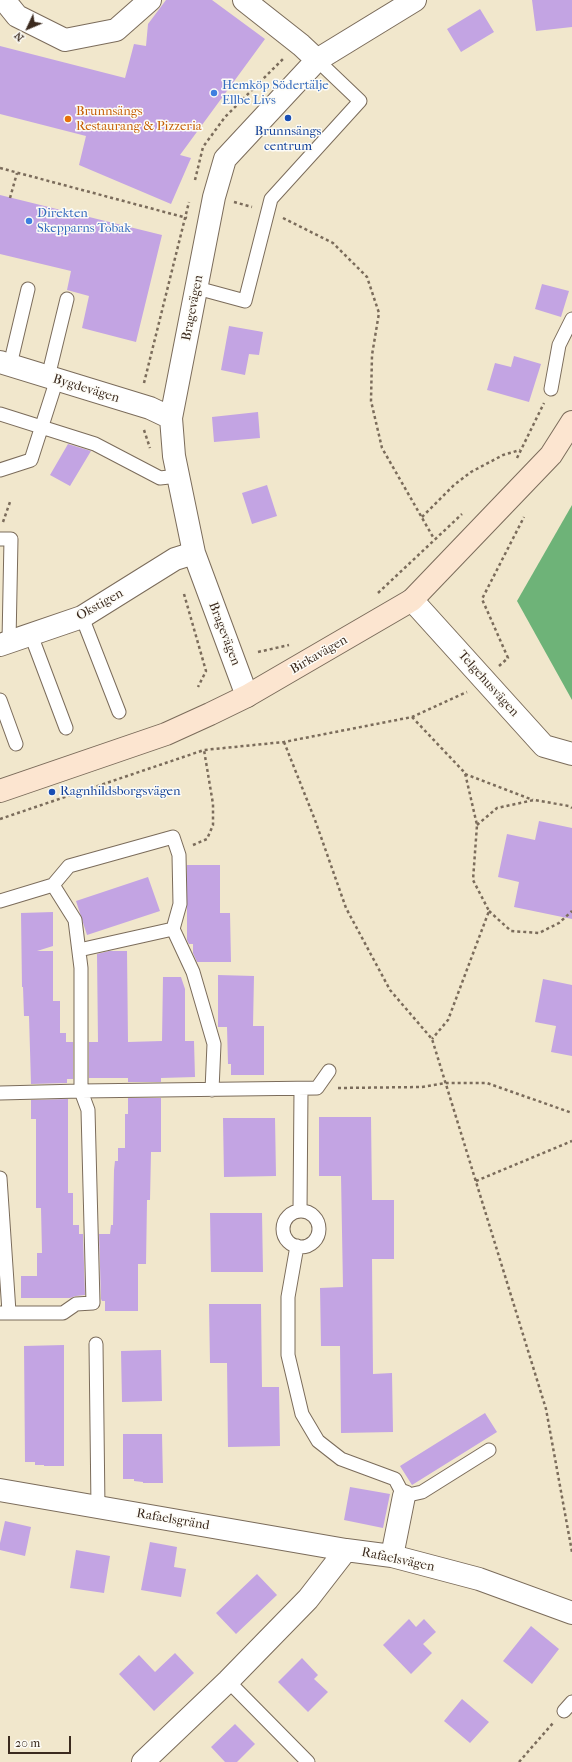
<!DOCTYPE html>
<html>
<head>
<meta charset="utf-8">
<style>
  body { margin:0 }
  #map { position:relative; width:572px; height:1762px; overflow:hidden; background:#f1e7cc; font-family:"IM FELL French Canon",serif }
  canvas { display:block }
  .north { position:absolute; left:8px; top:8px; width:40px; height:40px; -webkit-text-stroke:3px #fdfcf7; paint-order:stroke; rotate:226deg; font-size:11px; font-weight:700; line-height:16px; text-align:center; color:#3b2a1e }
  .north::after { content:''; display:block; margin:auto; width:14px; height:18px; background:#3b2a1e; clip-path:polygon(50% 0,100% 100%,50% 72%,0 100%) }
  .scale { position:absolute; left:8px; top:1736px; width:63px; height:18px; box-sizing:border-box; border:2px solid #3b2a1e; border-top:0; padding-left:5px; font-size:12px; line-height:14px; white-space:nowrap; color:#3b2a1e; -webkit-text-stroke:3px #fdfcf7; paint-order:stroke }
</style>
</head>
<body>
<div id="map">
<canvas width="572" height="1762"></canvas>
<div class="north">N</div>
<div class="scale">20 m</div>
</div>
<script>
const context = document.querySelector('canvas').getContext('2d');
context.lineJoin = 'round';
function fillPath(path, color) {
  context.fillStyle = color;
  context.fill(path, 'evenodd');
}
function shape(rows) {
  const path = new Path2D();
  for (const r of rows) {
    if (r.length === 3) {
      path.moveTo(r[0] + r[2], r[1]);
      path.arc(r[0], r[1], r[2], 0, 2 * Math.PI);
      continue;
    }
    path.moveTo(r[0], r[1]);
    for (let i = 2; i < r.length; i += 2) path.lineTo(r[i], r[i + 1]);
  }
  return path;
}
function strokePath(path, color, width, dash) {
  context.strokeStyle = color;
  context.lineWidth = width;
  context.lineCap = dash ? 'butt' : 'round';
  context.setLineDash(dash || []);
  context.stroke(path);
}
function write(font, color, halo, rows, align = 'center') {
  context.font = font + ' "IM FELL French Canon",serif';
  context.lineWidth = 3;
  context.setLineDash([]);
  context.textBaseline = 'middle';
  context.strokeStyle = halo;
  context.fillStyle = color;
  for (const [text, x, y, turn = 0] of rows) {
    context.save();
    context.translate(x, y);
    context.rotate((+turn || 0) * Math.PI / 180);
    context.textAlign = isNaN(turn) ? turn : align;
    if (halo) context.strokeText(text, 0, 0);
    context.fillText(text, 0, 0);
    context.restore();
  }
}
const forest = shape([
  [572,505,572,700,517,601]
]);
const building = shape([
  [166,0,212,0,265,39,180,155,191,158,171,204,79,165,86,136,0,114,0,46,125,78,134,44,146,46,148,24],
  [532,0,572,0,572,27,536,31],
  [480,9,494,32,461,52,447,29],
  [0,195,162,235,136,342,82,328,89,296,67,290,71,271,0,254],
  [542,284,569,291,561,317,535,309],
  [229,326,263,332,259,355,249,354,245,375,221,370],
  [514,356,541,364,529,402,487,390,495,363,511,367],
  [258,412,260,438,214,442,212,417],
  [68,444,91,451,70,486,50,475],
  [267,485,277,516,252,524,242,493],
  [539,821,572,828,572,919,514,907,519,882,498,877,507,834,535,840],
  [187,865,220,865,220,913,230,913,231,962,197,962,193,953,193,944,189,944,187,940],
  [148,877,160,911,87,935,76,901],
  [53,912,53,946,37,951,53,951,53,1001,60,1001,60,1033,66,1033,66,1042,73,1042,73,1079,67,1079,67,1083,31,1084,29,1016,24,1016,23,987,22,987,21,913],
  [109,951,127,951,128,1042,162,1041,163,977,181,977,185,989,185,1041,194,1041,195,1077,161,1078,161,1082,128,1082,128,1078,89,1078,89,1042,98,1042,97,954],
  [218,975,254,976,253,1026,264,1026,264,1075,231,1075,231,1064,228,1064,227,1027,218,1027],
  [543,979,572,985,572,1056,551,1052,556,1026,535,1022],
  [128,1098,161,1098,161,1152,151,1152,150,1200,147,1200,146,1264,138,1264,138,1311,105,1311,105,1301,102,1301,101,1299,99,1234,110,1234,111,1225,113,1225,114,1170,115,1161,118,1161,118,1148,125,1148,125,1114,128,1114],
  [68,1099,68,1193,73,1193,73,1225,79,1225,79,1234,83,1234,85,1295,76,1296,70,1298,21,1298,21,1276,37,1276,37,1253,42,1253,41,1208,36,1208,36,1119,31,1119,31,1100],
  [319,1117,371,1117,372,1200,394,1200,394,1259,372,1259,373,1374,392,1373,393,1432,341,1433,340,1346,321,1346,320,1288,343,1287,341,1176,319,1176],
  [223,1118,275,1118,276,1176,224,1177],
  [210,1213,262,1213,263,1272,211,1272],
  [209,1304,261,1304,262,1387,279,1387,280,1446,228,1447,227,1363,210,1363],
  [64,1345,64,1466,44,1466,44,1465,35,1465,35,1462,25,1462,24,1346],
  [161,1350,162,1401,122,1402,121,1351],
  [485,1413,497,1432,412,1485,400,1466],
  [123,1434,162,1434,163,1483,143,1483,143,1482,134,1481,134,1479,123,1479],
  [350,1487,390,1494,383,1528,344,1520],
  [5,1521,31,1527,25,1556,0,1550,0,1543],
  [150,1542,177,1547,174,1567,186,1569,181,1597,141,1590],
  [76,1550,110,1556,104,1593,70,1588],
  [257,1574,277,1595,236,1634,216,1613],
  [409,1619,416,1627,424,1619,436,1632,423,1644,432,1653,411,1674,383,1645],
  [531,1626,559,1649,532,1684,503,1661],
  [175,1653,194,1673,154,1711,119,1674,139,1655,155,1672],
  [302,1658,318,1675,314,1679,328,1692,308,1712,278,1682],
  [462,1699,489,1722,470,1743,444,1721],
  [235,1724,255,1744,237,1762,225,1762,211,1747]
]);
const path = shape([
  [0,168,187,218],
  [195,180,203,147,225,117,284,58],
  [10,198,17,173],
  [234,202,252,207],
  [283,218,333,243,367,277,379,313,372,355,371,401,382,448,433,537],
  [144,383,189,202],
  [144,430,150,448],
  [517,458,544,403],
  [422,517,454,485,471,472,503,455,520,450],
  [3,522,10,502],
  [378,593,462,514],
  [184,594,206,671,198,687],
  [258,652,289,645],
  [499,666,508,658,482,599,524,517],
  [412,717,465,773,477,825,473,880,489,911,448,1020,432,1039],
  [284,742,315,820,346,908,390,990,432,1039,546,1409,572,1552],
  [465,774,533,800],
  [0,819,204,750,284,742,412,717,467,692],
  [477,825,497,808,534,800,569,806,572,808],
  [193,845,207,839,213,825,213,804,204,750],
  [489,911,511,931,539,933,559,923,572,911],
  [338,1088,422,1087,446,1083,487,1083,572,1113],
  [476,1181,572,1141],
  [519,1762,553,1723]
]);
const lane = shape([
  [197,288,245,301,271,199,360,101,317,60],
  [10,365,28,289],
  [48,377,67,299],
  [551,389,559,345,572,319],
  [0,414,95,444,160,478,178,476],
  [0,470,31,460,57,379],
  [0,539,11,539,9,641],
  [82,617,119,712],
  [31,635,66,728],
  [0,700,16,744],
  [53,885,69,866,173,837,179,855,180,904,173,929,193,972,214,1044,212,1090],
  [0,901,53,885,75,920,81,968,81,1091,88,1110,93,1303,76,1304,63,1313,0,1313],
  [79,950,173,929],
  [0,1093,81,1091,317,1088,329,1071],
  [0,1178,9,1312],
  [300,1211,301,1090],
  [301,1229,18],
  [297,1246,288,1297,288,1355,302,1414,318,1441,341,1459,395,1479,404,1496,422,1492,489,1450],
  [96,1344,98,1508],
  [228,1681,308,1762],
  [564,1711,572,1702]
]);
const street = shape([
  [4,0,17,16,65,40,116,30,150,0],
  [244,0,301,45,317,60],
  [0,362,150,408,171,418],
  [412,600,544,746,572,754],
  [0,645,82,617,175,559,194,553],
  [247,696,194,553,174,456,171,418,214,197,225,159,317,60,415,0],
  [0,1490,346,1550],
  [392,1556,404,1496],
  [143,1762,228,1681,308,1599,346,1550,392,1556,479,1579,572,1613]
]);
const secondary = shape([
  [0,791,166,734,210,714,247,696,412,600,551,455,572,422]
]);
const markers = [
  [214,93,4,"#3f7fe0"],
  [288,118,4,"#1a4fb4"],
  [68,119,4,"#e8710a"],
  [29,221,4,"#3f7fe0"],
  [52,792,4,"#1a4fb4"]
];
const shopNames = [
  ["Hemköp Södertälje",222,86],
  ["Ellbe Livs",222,101],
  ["Direkten",37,214],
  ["Skepparns Tobak",37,229]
];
const foodNames = [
  ["Brunnsängs",76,112],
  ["Restaurang & Pizzeria",76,127]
];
const transitNames = [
  ["Brunnsängs",288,132],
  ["centrum",288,147],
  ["Ragnhildsborgsvägen",60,792,"left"]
];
const streetNames = [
  ["Bragevägen",193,308,-79],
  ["Bygdevägen",86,389,17],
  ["Okstigen",100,605,-29],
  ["Bragevägen",224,634,69],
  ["Birkavägen",319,655,-30],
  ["Telgehusvägen",488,684,48],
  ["Rafaelsgränd",173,1520,10],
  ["Rafaelsvägen",398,1560,12]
];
fillPath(forest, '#6eb378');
fillPath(building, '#c3a4e3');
strokePath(lane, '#7b6c5b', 15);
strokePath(street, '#7b6c5b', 24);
strokePath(secondary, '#7b6c5b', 24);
strokePath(path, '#7b6c5b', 2.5, [3, 3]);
strokePath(lane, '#fff', 13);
strokePath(street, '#fff', 22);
strokePath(secondary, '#fce5d0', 22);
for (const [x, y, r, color] of markers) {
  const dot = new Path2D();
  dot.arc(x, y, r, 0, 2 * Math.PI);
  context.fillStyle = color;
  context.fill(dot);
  strokePath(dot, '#fdfcf7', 1.5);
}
write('13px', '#366cbe', '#fdfcf7', shopNames, 'left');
write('13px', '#c56008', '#fdfcf7', foodNames, 'left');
write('13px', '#164399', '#fdfcf7', transitNames);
write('13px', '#3b2a1e', '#fdfcf7', streetNames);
</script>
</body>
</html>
